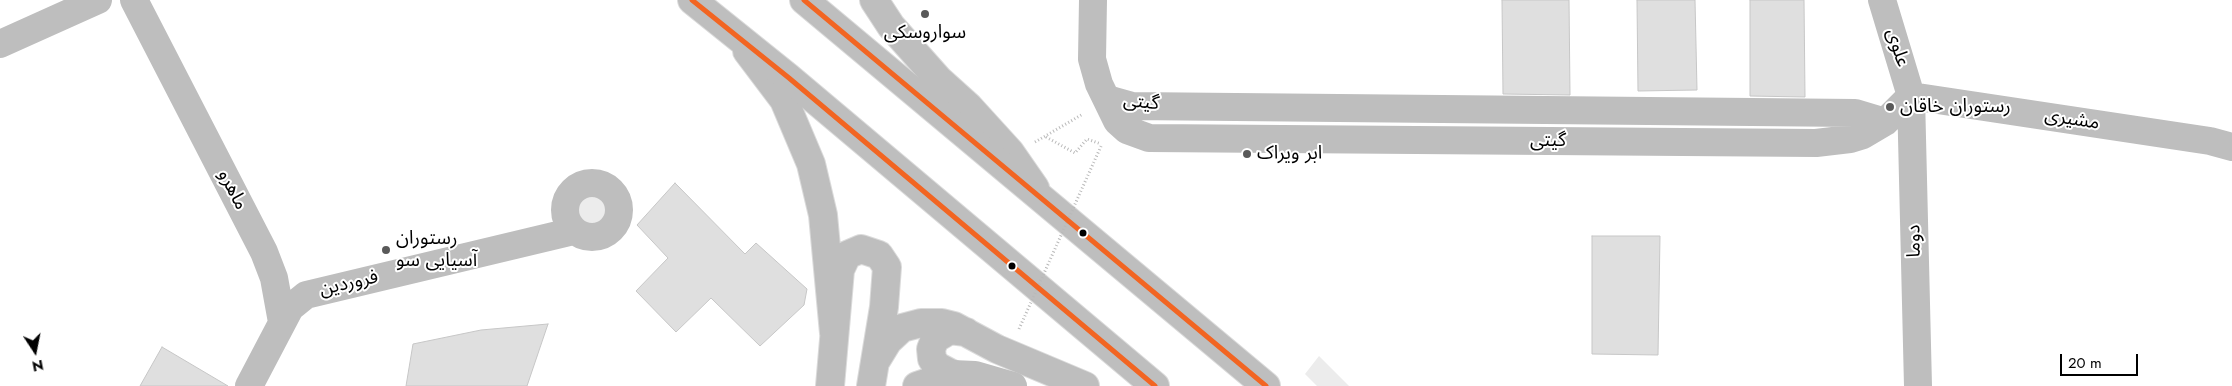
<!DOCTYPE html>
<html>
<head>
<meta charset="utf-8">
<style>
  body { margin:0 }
  #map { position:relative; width:2232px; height:386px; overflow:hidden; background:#fff; font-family:Jost,sans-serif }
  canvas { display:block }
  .north { position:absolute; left:10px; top:326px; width:50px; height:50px; -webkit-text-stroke:4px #fff; paint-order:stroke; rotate:169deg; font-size:14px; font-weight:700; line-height:20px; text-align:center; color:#000 }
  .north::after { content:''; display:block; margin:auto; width:18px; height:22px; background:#000; clip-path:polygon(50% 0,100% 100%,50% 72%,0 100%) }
  .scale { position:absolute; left:2060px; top:354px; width:78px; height:22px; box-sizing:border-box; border:2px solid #000; border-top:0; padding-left:6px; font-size:15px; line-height:18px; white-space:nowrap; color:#000; -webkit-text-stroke:4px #fff; paint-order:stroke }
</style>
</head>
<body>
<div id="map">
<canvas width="2232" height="386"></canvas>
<div class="north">N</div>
<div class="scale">20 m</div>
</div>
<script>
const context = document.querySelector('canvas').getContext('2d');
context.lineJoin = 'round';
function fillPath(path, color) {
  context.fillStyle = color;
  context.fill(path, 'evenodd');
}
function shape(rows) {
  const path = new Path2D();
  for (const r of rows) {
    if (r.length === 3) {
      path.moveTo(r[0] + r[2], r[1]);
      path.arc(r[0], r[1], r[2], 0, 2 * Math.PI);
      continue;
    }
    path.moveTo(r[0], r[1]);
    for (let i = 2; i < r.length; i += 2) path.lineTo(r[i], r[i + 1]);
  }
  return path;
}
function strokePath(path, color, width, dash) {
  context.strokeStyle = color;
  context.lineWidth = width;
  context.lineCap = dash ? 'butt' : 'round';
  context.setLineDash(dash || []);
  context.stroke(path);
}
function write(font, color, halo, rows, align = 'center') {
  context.font = font + ' Jost,"Noto Sans Arabic",sans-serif';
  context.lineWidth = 4;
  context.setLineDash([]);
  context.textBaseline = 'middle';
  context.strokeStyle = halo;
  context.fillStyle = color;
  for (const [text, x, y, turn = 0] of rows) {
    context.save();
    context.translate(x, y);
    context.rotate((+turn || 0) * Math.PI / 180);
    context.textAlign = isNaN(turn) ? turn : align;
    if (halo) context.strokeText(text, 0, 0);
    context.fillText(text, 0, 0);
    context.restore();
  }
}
const green = shape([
  [591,210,20],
  [1319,356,1349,386,1317,386,1305,374]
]);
const building = shape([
  [1502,0,1569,0,1570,95,1503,94,1502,0],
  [1637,0,1695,0,1697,90,1638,91,1637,0],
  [1750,0,1804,0,1805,97,1750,96,1750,0],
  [675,183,745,254,756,243,807,289,804,305,760,346,711,298,676,332,636,291,668,258,637,225,675,183],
  [1592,236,1660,236,1658,355,1592,354,1592,236],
  [548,324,527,386,406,386,413,344,481,330,548,324],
  [162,347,228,386,140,386,162,347]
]);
const path = shape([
  [1046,137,1075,153,1087,139,1101,144],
  [1035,142,1083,114]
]);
const minor = shape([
  [134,0,264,252,274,278,282,322],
  [1093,0,1092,59,1099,84,1117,121,1127,130,1149,138,1816,143,1850,139,1863,135,1885,122,1911,96],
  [1882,0,1911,96,1918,386],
  [0,44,98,0],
  [1911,96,2210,141,2232,147],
  [1107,99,1132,106,1855,113,1885,122],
  [592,210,27],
  [952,374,975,375,1013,386],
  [249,386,290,308,306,295,574,231]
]);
const major = shape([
  [874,0,891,26,939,80,969,107,1010,152,1035,188],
  [747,51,784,100,811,164,823,215,834,333],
  [877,359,888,341,902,328,921,323,942,323,954,326,997,349,1085,386],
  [952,374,937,366,932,359,931,349,935,339,950,330,966,332],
  [830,386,840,270,847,255,861,249,879,255,887,267,884,307,871,386],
  [917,386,952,374]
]);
const highway = shape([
  [692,0,789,78,1155,386],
  [804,0,1266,386]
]);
const pathBridge = shape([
  [1019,329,1102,144]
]);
const bus1 = shape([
  [692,0,789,78,1155,386],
  [804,0,1266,386]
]);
const markers = [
  [925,14,5,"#595959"],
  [1890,107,5,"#595959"],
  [1247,154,5,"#595959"],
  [1083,233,4.5,"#000"],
  [386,250,5,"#595959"],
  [1012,266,4.5,"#000"]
];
const poiNames = [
  ["سواروسکی",925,33,"center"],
  ["رستوران خاقان",1900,107],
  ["ابر ویراک",1257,154],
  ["رستوران",396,239],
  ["آسیایی سو",396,261]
];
const streetNames = [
  ["علوی",1897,48,73],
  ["گیتی",1141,103,6],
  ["مشیری",2072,120,9],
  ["گیتی",1548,141],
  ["ماهرو",232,190,63],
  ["دوما",1915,241,-91],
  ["فروردین",349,284,-13]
];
fillPath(green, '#ececec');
fillPath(building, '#dfdfdf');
strokePath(building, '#c7c7c7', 1);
strokePath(major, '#dbdbdb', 30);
strokePath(highway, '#dbdbdb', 30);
strokePath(path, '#b9b9b9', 3, [1, 2.5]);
strokePath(minor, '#bebebe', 28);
strokePath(major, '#bebebe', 28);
strokePath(highway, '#bebebe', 28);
strokePath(pathBridge, '#b9b9b9', 3, [1, 2.5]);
strokePath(bus1, '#f26522', 5);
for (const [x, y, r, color] of markers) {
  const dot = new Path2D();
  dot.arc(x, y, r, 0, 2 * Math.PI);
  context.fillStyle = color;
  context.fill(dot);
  strokePath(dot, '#fff', 2);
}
write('19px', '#000', '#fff', poiNames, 'left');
write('19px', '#000', '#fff', streetNames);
</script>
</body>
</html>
